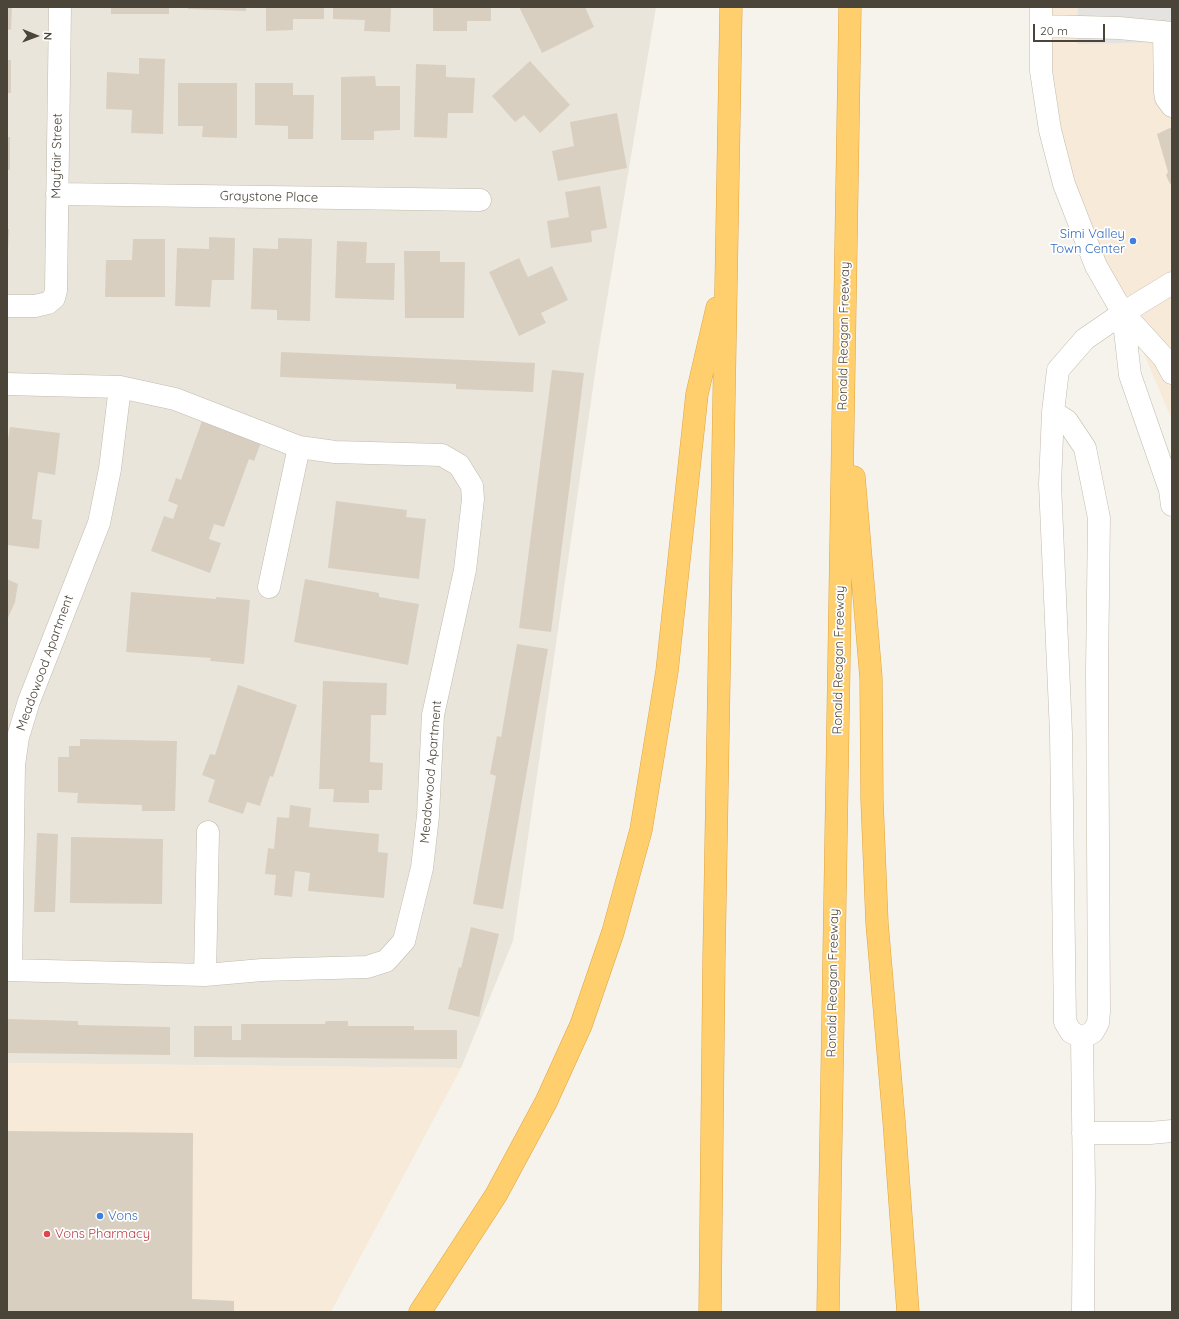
<!DOCTYPE html>
<html>
<head>
<meta charset="utf-8">
<style>
  body { margin:0 }
  #map { position:relative; width:1179px; height:1319px; overflow:hidden; background:#f6f3ec; font-family:Quicksand,sans-serif }
  canvas { display:block }
  .frame { position:absolute; inset:0; border:8px solid #4b4439; pointer-events:none }
  .north { position:absolute; left:16px; top:16px; width:40px; height:40px; -webkit-text-stroke:3px #fff; paint-order:stroke; rotate:91deg; font-size:11px; font-weight:700; line-height:16px; text-align:center; color:#4b4439 }
  .north::after { content:''; display:block; margin:auto; width:14px; height:18px; background:#4b4439; clip-path:polygon(50% 0,100% 100%,50% 72%,0 100%) }
  .scale { position:absolute; left:1033px; top:24px; width:72px; height:18px; box-sizing:border-box; border:2px solid #4b4439; border-top:0; padding-left:5px; font-size:12px; line-height:14px; white-space:nowrap; color:#4b4439; -webkit-text-stroke:3px #fff; paint-order:stroke }
</style>
</head>
<body>
<div id="map">
<canvas width="1179" height="1319"></canvas>
<div class="frame"></div>
<div class="north">N</div>
<div class="scale">20 m</div>
</div>
<script>
const context = document.querySelector('canvas').getContext('2d');
context.lineJoin = 'round';
function fillPath(path, color) {
  context.fillStyle = color;
  context.fill(path, 'evenodd');
}
function shape(rows) {
  const path = new Path2D();
  for (const r of rows) {
    path.moveTo(r[0], r[1]);
    for (let i = 2; i < r.length; i += 2) path.lineTo(r[i], r[i + 1]);
  }
  return path;
}
function strokePath(path, color, width, dash) {
  context.strokeStyle = color;
  context.lineWidth = width;
  context.lineCap = dash ? 'butt' : 'round';
  context.setLineDash(dash || []);
  context.stroke(path);
}
function write(font, color, halo, rows, align = 'center') {
  context.font = font + ' Quicksand,sans-serif';
  context.lineWidth = 3.5;
  context.setLineDash([]);
  context.textBaseline = 'middle';
  context.strokeStyle = halo;
  context.fillStyle = color;
  for (const [text, x, y, turn = 0] of rows) {
    context.save();
    context.translate(x, y);
    context.rotate((+turn || 0) * Math.PI / 180);
    context.textAlign = isNaN(turn) ? turn : align;
    if (halo) context.strokeText(text, 0, 0);
    context.fillText(text, 0, 0);
    context.restore();
  }
}
const residential = shape([
  [7,7,656,7,598,353,513,941,461,1068,7,1063]
]);
const commercial = shape([
  [1049,7,1172,7,1172,420,1123,304,1066,178,1048,37],
  [7,1063,461,1068,331,1312,7,1312]
]);
const parking = shape([
  [1078,7,1172,7,1172,42,1077,44]
]);
const building = shape([
  [7,7,12,7,11,30,7,29],
  [111,7,169,7,169,14,111,14],
  [188,7,246,7,246,11,188,9],
  [266,7,324,7,324,19,293,19,293,30,266,31],
  [333,7,391,7,390,32,364,31,365,20,333,19],
  [433,7,491,7,491,21,467,21,467,31,433,31],
  [519,7,585,7,594,27,542,53],
  [139,58,165,59,163,134,131,133,132,110,106,109,107,72,139,74],
  [7,60,11,60,11,93,7,93],
  [530,61,570,105,540,133,524,115,515,122,492,96],
  [416,64,446,65,446,77,475,78,473,113,448,113,447,138,414,137],
  [375,76,376,86,400,86,400,130,374,131,374,140,341,140,341,77],
  [178,83,237,83,237,138,202,137,203,126,178,126],
  [255,83,293,83,293,95,314,95,313,139,288,139,288,126,255,125],
  [617,113,627,168,558,181,552,151,574,146,570,122],
  [1172,127,1172,186,1169,182,1166,175,1168,172,1157,134],
  [7,137,10,137,10,170,7,170],
  [600,186,607,228,591,231,592,242,551,248,547,221,569,217,565,192],
  [7,229,9,229,8,252,7,252],
  [209,237,235,238,234,280,212,280,210,307,175,306,177,248,209,249],
  [278,238,312,239,310,321,277,320,277,310,251,309,253,248,278,249],
  [133,239,165,239,165,297,105,297,106,260,132,260],
  [337,241,367,242,366,263,395,263,394,300,335,298],
  [404,251,440,251,440,262,465,262,464,318,405,318],
  [519,258,528,277,552,266,568,300,541,313,546,323,519,336,489,272],
  [281,352,535,363,533,392,456,389,456,384,280,377],
  [552,370,584,373,551,632,519,628],
  [203,418,262,440,254,461,249,459,224,527,214,524,209,539,221,543,210,573,151,551,164,516,173,519,178,505,168,501,176,478,181,480],
  [10,427,60,433,55,475,38,472,32,519,42,520,39,549,7,545,7,446],
  [336,501,407,510,406,517,426,519,419,579,328,568],
  [7,579,18,584,15,602,7,620],
  [305,579,379,593,379,597,419,604,408,665,294,642],
  [131,592,216,599,216,597,250,600,244,664,210,661,211,658,126,652],
  [517,644,548,649,503,909,473,904,496,776,490,774,497,736,501,737],
  [323,681,387,683,386,715,371,715,370,762,383,763,382,790,369,790,369,803,333,802,334,789,319,789],
  [238,685,297,705,273,777,270,776,260,806,247,802,243,814,208,802,215,780,202,775,210,754,215,755],
  [80,739,177,741,175,811,142,811,142,805,77,803,78,793,58,792,58,757,69,757,69,746,80,746],
  [290,805,311,808,309,827,379,834,378,852,388,853,384,898,308,891,310,873,295,871,292,897,274,895,276,875,265,874,268,848,274,849,277,817,289,818],
  [37,833,58,834,55,912,34,912],
  [71,837,163,839,162,904,70,903],
  [471,927,499,934,479,1017,448,1009,459,967,461,968],
  [7,1019,78,1021,78,1025,170,1027,170,1055,7,1053],
  [326,1021,348,1021,348,1026,414,1026,414,1030,457,1030,457,1059,194,1057,194,1026,232,1026,232,1040,241,1040,241,1024,325,1024],
  [7,1131,193,1133,192,1299,234,1301,234,1312,7,1312]
]);
const minor = shape([
  [1041,7,1041,71,1050,130,1064,184,1096,266,1123,313,1164,358,1172,373],
  [1041,26,1119,28,1172,33],
  [1164,32,1165,92,1166,98,1172,106],
  [57,194,480,200],
  [7,306,35,306,48,303,54,298,56,290,60,7],
  [1123,313,1130,375,1170,490,1172,505],
  [7,384,120,387,175,399,299,447,335,452,442,455,459,465,472,486,473,499,465,570,433,715,428,816,422,868,404,941,386,961,367,967,262,970,205,975,7,970],
  [1053,412,1067,421,1085,448,1099,518,1097,671,1099,1011,1098,1023,1093,1032,1082,1038],
  [269,587,299,447],
  [11,970,14,765,18,737,29,701,99,523,110,469,120,387],
  [205,975,208,832],
  [1082,1038,1071,1032,1065,1022,1061,733,1050,484,1053,412,1058,370,1085,339,1123,313,1172,283],
  [1082,1038,1084,1189,1083,1312],
  [1083,1133,1150,1133,1172,1131]
]);
const highway = shape([
  [854,477,871,678,872,800,877,923,894,1121,908,1312],
  [420,1312,496,1195,546,1102,581,1025,613,932,641,830,667,671,697,394,717,308],
  [710,1312,714,956,731,7],
  [828,1312,850,7]
]);
const markers = [
  [1133,241,4,"#3f7fe0"],
  [100,1216,4,"#3f7fe0"],
  [47,1234,4,"#e0444e"]
];
const streetNames = [
  ["Mayfair Street",57,156,-89],
  ["Graystone Place",269,197,1],
  ["Ronald Reagan Freeway",844,336,-89],
  ["Ronald Reagan Freeway",839,660,-89],
  ["Meadowood Apartment",45,663,-70],
  ["Meadowood Apartment",431,772,-85],
  ["Ronald Reagan Freeway",833,983,-89]
];
const shopNames = [
  ["Simi Valley",1125,234],
  ["Town Center",1125,249],
  ["Vons",108,1216,"left"]
];
const healthNames = [
  ["Vons Pharmacy",55,1234]
];
fillPath(residential, '#eae5da');
fillPath(commercial, '#f7ead8');
fillPath(parking, '#e5e3e0');
fillPath(building, '#d8cfc1');
strokePath(minor, '#c2bbae', 23);
strokePath(highway, '#e0a43c', 23);
strokePath(minor, '#fff', 22);
strokePath(highway, '#ffcf6e', 22);
for (const [x, y, r, color] of markers) {
  const dot = new Path2D();
  dot.arc(x, y, r, 0, 2 * Math.PI);
  context.fillStyle = color;
  context.fill(dot);
  strokePath(dot, '#fff', 1.5);
}
write('13px', '#4b4439', '#fff', streetNames);
write('13px', '#366cbe', '#fff', shopNames, 'right');
write('13px', '#be3a42', '#fff', healthNames, 'left');
</script>
</body>
</html>
